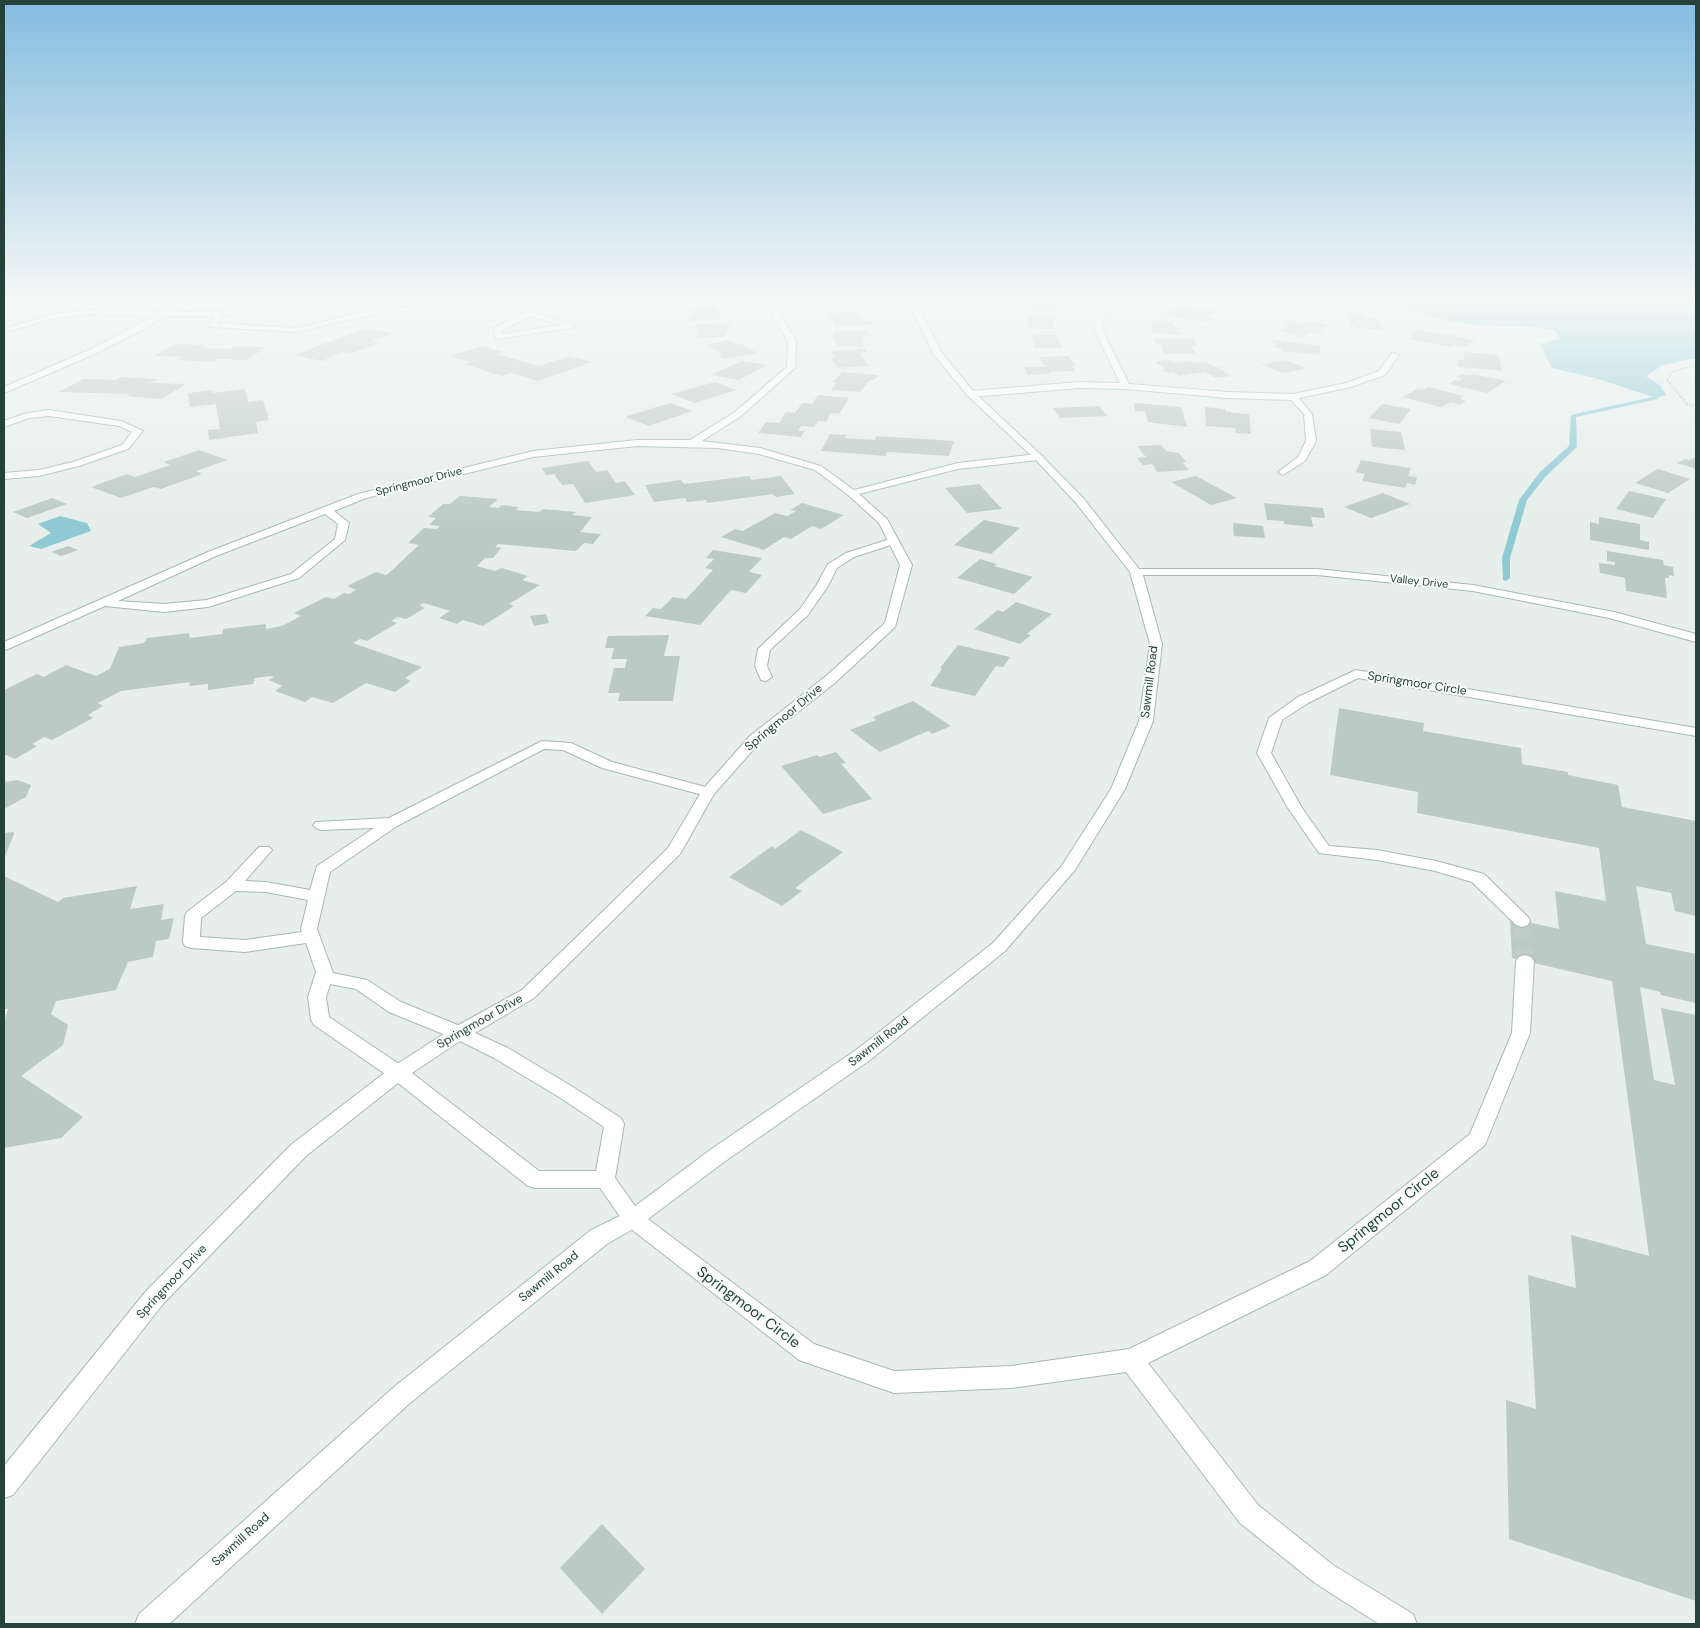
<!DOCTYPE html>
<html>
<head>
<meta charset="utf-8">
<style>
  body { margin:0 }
  #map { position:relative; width:1700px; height:1628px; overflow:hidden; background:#e6efeb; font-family:"DM Sans",sans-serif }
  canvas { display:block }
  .frame { position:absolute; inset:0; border:5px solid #24423a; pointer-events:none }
</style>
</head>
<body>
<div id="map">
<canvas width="1700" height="1628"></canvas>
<div class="frame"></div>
</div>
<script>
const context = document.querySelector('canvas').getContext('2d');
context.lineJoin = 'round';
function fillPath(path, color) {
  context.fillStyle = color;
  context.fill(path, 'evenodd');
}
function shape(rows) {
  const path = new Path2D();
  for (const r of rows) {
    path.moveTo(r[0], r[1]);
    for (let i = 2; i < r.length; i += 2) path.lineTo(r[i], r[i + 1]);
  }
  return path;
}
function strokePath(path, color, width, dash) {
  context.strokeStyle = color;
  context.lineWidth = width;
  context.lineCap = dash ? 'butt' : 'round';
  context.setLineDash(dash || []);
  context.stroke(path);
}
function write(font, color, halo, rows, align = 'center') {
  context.font = font + ' "DM Sans",sans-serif';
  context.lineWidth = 4;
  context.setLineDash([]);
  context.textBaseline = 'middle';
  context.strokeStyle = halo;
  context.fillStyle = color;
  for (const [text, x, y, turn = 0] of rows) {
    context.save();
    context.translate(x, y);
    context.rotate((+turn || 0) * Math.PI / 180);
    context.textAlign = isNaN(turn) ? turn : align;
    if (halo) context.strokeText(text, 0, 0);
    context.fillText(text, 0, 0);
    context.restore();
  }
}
const water = shape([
  [1376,298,1696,298,1696,358,1663,365,1646,376,1661,386,1666,395,1656,398,1595,378,1552,368,1540,344,1560,338,1555,331,1535,327,1483,326,1445,320,1428,316,1404,305],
  [60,516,87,523,91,531,41,549,29,546,51,533,38,524]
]);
const stream = shape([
  [1656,396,1658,397,1658,399,1576,417,1577,447,1546,476,1527,500,1510,558,1510,578,1506,581,1503,580,1502,558,1519,500,1540,472,1569,446,1571,415,1656,396]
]);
const building = shape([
  [20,298,49,298,40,301],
  [94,298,138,298,120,305,97,303,103,300],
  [730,298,770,298,774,299,736,308,719,300],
  [839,298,865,298,865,304,869,304,869,308,836,307,837,299],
  [1034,298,1042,298,1062,300,1052,312,1025,309],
  [1195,298,1220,298,1225,303,1209,303,1205,300,1198,300],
  [717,306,717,311,720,311,720,320,686,321,686,317,690,317,691,307],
  [1180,306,1215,311,1207,317,1213,318,1209,322,1162,315,1169,310,1175,311],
  [854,311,861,321,869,321,872,324,835,327,827,313],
  [1346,314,1364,315,1365,318,1377,319,1383,330,1356,328,1355,326,1352,326],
  [1030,316,1054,317,1053,329,1028,328],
  [1153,320,1174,321,1173,326,1177,326,1177,331,1180,332,1180,335,1151,333],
  [1313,321,1330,325,1319,330,1325,332,1316,334,1310,333,1301,337,1279,330,1290,327,1282,325,1292,322,1298,324],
  [729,323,729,332,726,332,726,337,698,338,695,324],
  [366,328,394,333,372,341,380,343,352,353,342,352,322,361,294,355],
  [1418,329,1444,336,1447,334,1475,341,1463,347,1454,345,1450,347,1410,339,1415,337,1408,336,1413,334,1410,333],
  [833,331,867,331,867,335,864,335,863,347,836,346,836,340,833,340],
  [1030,335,1056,335,1062,348,1036,348],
  [1154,338,1194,339,1197,346,1192,346,1195,354,1164,354,1161,344,1156,344],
  [730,340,739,345,742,344,757,353,725,359,718,355,722,354,706,345],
  [1273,340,1321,346,1319,355,1281,351,1282,348,1275,348,1276,343,1272,343],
  [175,344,206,345,201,348,231,349,235,346,266,347,247,360,218,359,213,362,177,360,182,357,154,356],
  [482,346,504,352,498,354,539,366,569,356,592,362,538,381,511,373,502,376,464,364,470,362,450,356],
  [865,349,867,352,860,353,869,366,838,368,831,358,835,358,831,351],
  [1464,352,1499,355,1502,371,1459,367,1458,360,1464,360],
  [1069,356,1076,366,1072,366,1076,371,1049,372,1050,374,1028,375,1024,367,1045,367,1039,357],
  [1169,360,1174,363,1191,361,1195,363,1206,362,1225,371,1223,372,1231,376,1216,378,1205,372,1179,376,1173,372,1167,373,1162,370,1166,369,1155,362],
  [1284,360,1304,367,1306,369,1283,373,1261,364],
  [742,361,767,365,739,380,710,375],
  [842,372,878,375,874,380,870,380,860,392,831,390,837,383,833,382],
  [1462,374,1470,376,1473,374,1506,381,1487,393,1449,384,1455,380,1460,381,1463,379,1456,377],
  [122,377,158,379,150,383,186,384,161,399,126,396,131,394,59,392,84,379,116,380],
  [715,382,736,390,695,403,671,394],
  [1429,387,1464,396,1459,399,1466,401,1460,405,1451,402,1441,407,1402,397,1417,389,1422,390],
  [245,389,248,402,263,400,269,420,256,422,258,433,209,440,208,430,220,429,216,404,190,407,188,393,212,390,213,393],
  [818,395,849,398,839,414,831,413,826,422,818,421,814,427,801,426,798,431,805,431,801,437,758,433,766,422,779,423,786,412,795,413,802,403,812,404],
  [670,403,692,411,649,426,625,417],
  [1134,403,1181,407,1187,427,1148,422,1145,411,1135,411],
  [1382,404,1411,409,1399,424,1369,418],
  [1099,406,1107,416,1060,418,1053,408],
  [1205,407,1225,409,1225,411,1234,413,1249,414,1251,434,1236,433,1235,428,1206,426],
  [1370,429,1401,432,1405,450,1372,447],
  [830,434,846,435,845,438,875,440,876,436,954,441,949,456,887,452,886,456,821,451],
  [1161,445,1166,451,1179,453,1186,462,1182,462,1189,470,1157,472,1152,464,1143,465,1137,458,1146,457,1137,446],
  [199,450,228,460,196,471,202,474,161,489,154,487,121,498,91,487,127,474,135,477,170,465,164,462],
  [1696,457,1696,469,1677,463,1685,459,1689,460],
  [1361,460,1411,468,1408,476,1417,477,1415,485,1407,483,1405,488,1362,481,1365,474,1356,472],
  [588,461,596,472,607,470,616,483,625,481,635,495,585,503,573,484,562,485,554,474,546,475,542,468],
  [1658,469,1690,479,1668,493,1635,483],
  [749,476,751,480,781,476,795,494,776,497,773,494,707,503,706,500,687,502,685,498,654,502,645,485,681,480,684,484],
  [1196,476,1235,497,1237,498,1211,505,1171,482],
  [979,484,1002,509,967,513,945,488],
  [1629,491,1666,499,1653,518,1616,509],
  [1383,493,1410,504,1371,518,1344,507],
  [460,496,498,499,489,507,498,508,502,505,519,507,516,510,539,512,543,509,576,512,572,515,592,517,580,532,601,534,593,544,584,543,576,551,498,544,495,547,501,548,493,558,485,558,477,566,495,571,502,568,528,576,522,580,540,585,509,604,514,606,483,626,463,620,457,624,439,618,450,611,424,603,419,605,425,608,406,619,398,617,391,621,397,623,367,641,360,639,353,643,422,667,405,678,411,681,395,692,366,683,333,703,312,697,305,702,275,691,282,686,269,680,274,677,271,676,255,678,253,684,208,690,208,684,189,686,190,682,121,691,98,703,103,706,88,715,93,718,52,740,44,737,32,744,37,746,15,759,4,754,4,690,37,674,44,677,66,665,96,676,110,669,119,647,144,643,147,638,189,633,190,638,222,634,223,629,266,624,266,629,282,626,301,616,294,613,326,597,334,599,344,593,349,594,356,590,347,586,376,572,386,575,390,572,419,545,408,543,424,528,437,529,440,526,429,525,436,518,428,517,443,504,450,504],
  [52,498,67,504,27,518,13,512],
  [802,503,844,515,821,529,812,526,791,539,784,537,764,550,721,537,735,529,743,531,775,513,787,516,796,511,790,510],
  [1264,503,1323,508,1325,518,1311,517,1313,527,1284,524,1284,521,1267,520],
  [1599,517,1640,524,1640,540,1649,542,1649,550,1590,540,1590,522,1599,524],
  [984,520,1020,528,991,554,954,545],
  [1233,523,1263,526,1265,538,1234,536],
  [68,546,78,550,61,556,51,552],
  [713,550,762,558,749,572,762,575,746,593,731,590,700,625,645,616,653,608,661,609,673,597,686,599,713,570,705,568,714,559,706,558],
  [1607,551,1663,560,1664,565,1673,567,1674,576,1669,575,1669,578,1665,578,1667,598,1626,591,1625,578,1600,573,1599,563,1615,565,1615,562,1607,561],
  [980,559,997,564,994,566,1033,577,1014,594,957,578],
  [1016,602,1052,614,1027,634,1031,635,1020,644,974,629,998,610,1003,612],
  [546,614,549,623,534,626,530,616],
  [669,635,664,656,680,656,673,701,618,701,620,693,608,693,614,668,625,668,627,659,611,659,614,648,605,648,608,636],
  [958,645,1010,657,1003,667,996,666,975,696,930,686,942,669,940,668],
  [913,701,951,726,932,734,928,731,880,752,850,730,876,720,873,717],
  [1339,708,1424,723,1423,731,1521,748,1522,764,1568,772,1568,775,1618,785,1622,807,1696,821,1696,916,1675,911,1671,893,1636,886,1646,944,1696,954,1696,1003,1661,995,1660,992,1640,987,1654,1080,1675,1085,1661,1008,1696,1015,1696,1601,1509,1539,1506,1400,1536,1409,1528,1275,1576,1288,1571,1235,1649,1256,1612,981,1512,958,1510,918,1559,929,1555,891,1606,901,1599,848,1417,813,1418,792,1330,775],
  [836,752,846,763,841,764,872,799,823,814,781,766,817,755,819,757],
  [17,780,31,785,26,797,4,809,4,782],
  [801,830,843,852,795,888,802,891,782,906,729,877,772,846,775,849],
  [14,832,14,834,4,859,4,833],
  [4,876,58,902,63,898,137,886,130,909,164,904,161,920,174,918,169,939,156,941,153,957,128,962,116,990,56,1001,51,1014,68,1025,63,1045,21,1076,83,1117,61,1138,4,1148,4,1022,8,1009,4,1009],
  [602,1524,645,1569,602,1614,560,1568]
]);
const streetTunnel = shape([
  [1522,921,1525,961]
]);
const path = shape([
  [1696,365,1671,372,1667,380,1687,404,1696,406]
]);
const lane = shape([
  [279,298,297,298,223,316,217,323,296,328,367,311,306,298,323,298,358,304,376,310,411,306,508,304,575,326,571,328,496,339,494,328,524,313,507,308,411,310,376,314,296,332,212,327,208,325,215,316,164,316,160,314,164,312,220,312,279,298],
  [531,316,561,325,502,334,501,331,531,316],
  [893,538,897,539,898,541,897,543,854,557,837,568,828,586,808,615,770,650,767,666,772,677,766,681,761,680,755,666,758,649,800,609,816,586,828,564,846,553,893,538],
  [542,741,571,743,612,762,713,789,715,792,713,795,708,796,703,795,602,768,563,750,544,749,397,826,330,872,317,929,333,973,367,980,401,1002,465,1028,468,1033,465,1038,459,1040,453,1038,389,1012,356,989,330,984,326,997,329,1017,405,1068,407,1073,405,1078,398,1080,391,1078,314,1025,311,1020,308,997,316,972,306,943,245,952,191,948,185,946,183,942,185,916,187,912,226,882,259,847,269,847,272,850,245,881,266,882,310,890,317,866,374,828,321,830,316,828,313,825,316,822,389,818,542,741],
  [236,891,266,892,308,900,301,929,302,932,245,940,200,937,201,918,236,891]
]);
const street = shape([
  [186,298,195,298,142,330,95,354,4,393,4,387,89,350,154,316,89,314,54,318,4,333,4,329,53,314,89,310,162,312,186,298],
  [1120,298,1128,298,1104,317,1102,329,1129,384,1228,392,1293,394,1346,383,1379,371,1392,353,1399,355,1385,375,1351,387,1299,398,1312,414,1316,441,1305,461,1283,475,1278,472,1298,457,1306,441,1304,414,1291,400,1228,398,1126,389,1079,388,971,397,967,394,971,391,1079,382,1120,383,1094,329,1097,314,1120,298],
  [773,311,779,311,796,342,795,368,741,416,702,441,760,448,821,466,854,490,958,463,1038,454,1043,457,1038,460,958,469,859,494,887,519,912,565,895,627,836,682,760,742,714,794,680,854,534,998,475,1033,508,1048,573,1087,621,1118,624,1124,615,1178,640,1213,814,1344,894,1371,1011,1366,1129,1349,1310,1261,1470,1134,1512,1033,1516,961,1519,957,1525,955,1531,957,1534,961,1530,1033,1485,1145,1326,1275,1148,1363,1258,1505,1333,1565,1413,1614,1417,1624,1379,1624,1315,1583,1240,1523,1126,1372,1011,1388,894,1393,799,1360,626,1225,600,1188,535,1188,528,1186,398,1083,306,1156,163,1304,13,1495,4,1498,4,1466,147,1290,292,1144,391,1068,453,1028,522,990,668,848,703,789,750,736,826,676,885,623,900,565,879,523,848,495,815,470,759,454,717,448,637,446,533,457,366,498,334,511,349,523,345,540,299,578,208,607,164,612,105,606,8,649,4,650,4,642,208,552,358,494,533,451,637,440,690,440,735,412,787,367,788,342,772,313,773,311],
  [325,514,338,524,335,539,291,574,207,600,164,604,118,601,216,556,325,514],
  [460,1041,494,1058,559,1097,604,1127,596,1171,539,1171,412,1073,460,1041],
  [49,410,121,421,143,431,128,449,79,466,39,476,4,479,4,473,39,470,73,462,122,445,132,432,119,426,49,416,29,418,4,427,4,421,27,413,49,410],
  [1356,670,1696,728,1696,736,1358,678,1308,703,1282,720,1271,753,1302,808,1329,846,1377,850,1436,861,1484,874,1528,917,1530,921,1528,925,1522,927,1516,925,1472,882,1435,871,1377,860,1319,853,1288,808,1257,753,1269,718,1298,697,1356,670]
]);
const secondary = shape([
  [909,298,917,298,920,310,941,352,974,392,1041,455,1084,499,1139,569,1317,569,1473,585,1614,612,1696,634,1696,642,1609,618,1473,591,1317,575,1143,575,1162,644,1153,721,1125,789,1075,870,1005,951,870,1060,724,1162,640,1225,607,1244,410,1403,169,1624,135,1624,139,1614,394,1387,591,1230,626,1213,710,1150,856,1050,993,943,1061,867,1111,789,1139,721,1150,644,1130,572,1076,503,1035,459,968,396,934,355,912,310,909,298]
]);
const farStreetnames = [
  ["Springmoor Drive",419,482,-14],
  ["Valley Drive",1419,582,6]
];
const streetNames = [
  ["Sawmill Road",1150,682,-83],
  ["Springmoor Circle",1417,684,9],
  ["Springmoor Drive",784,718,-40],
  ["Springmoor Drive",480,1022,-30],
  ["Sawmill Road",879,1042,-38],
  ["Sawmill Road",549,1277,-39],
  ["Springmoor Drive",172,1282,-47],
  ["Sawmill Road",241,1540,-42]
];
const nearStreetnames = [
  ["Springmoor Circle",1389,1211,-39],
  ["Springmoor Circle",748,1308,37]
];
fillPath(water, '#8ec9d4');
fillPath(stream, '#8ec9d4');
fillPath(building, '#bbcac4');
strokePath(streetTunnel, '#bfccc8', 18, [18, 9]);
strokePath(lane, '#a8b8b2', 2);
strokePath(street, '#a8b8b2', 2);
strokePath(secondary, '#a4bbb3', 2);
strokePath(path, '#86b3a5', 2, [1, 2]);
fillPath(lane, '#fff');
fillPath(street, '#fff');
fillPath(secondary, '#fff');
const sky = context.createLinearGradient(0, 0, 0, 526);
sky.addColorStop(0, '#84bce0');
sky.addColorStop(0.57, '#f4f8f6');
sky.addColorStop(1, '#f4f8f600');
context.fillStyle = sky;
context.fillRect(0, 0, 1700, 526);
write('11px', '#24423a', '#f7fbf9', farStreetnames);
write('12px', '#24423a', '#f7fbf9', streetNames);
write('15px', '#24423a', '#f7fbf9', nearStreetnames);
</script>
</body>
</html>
